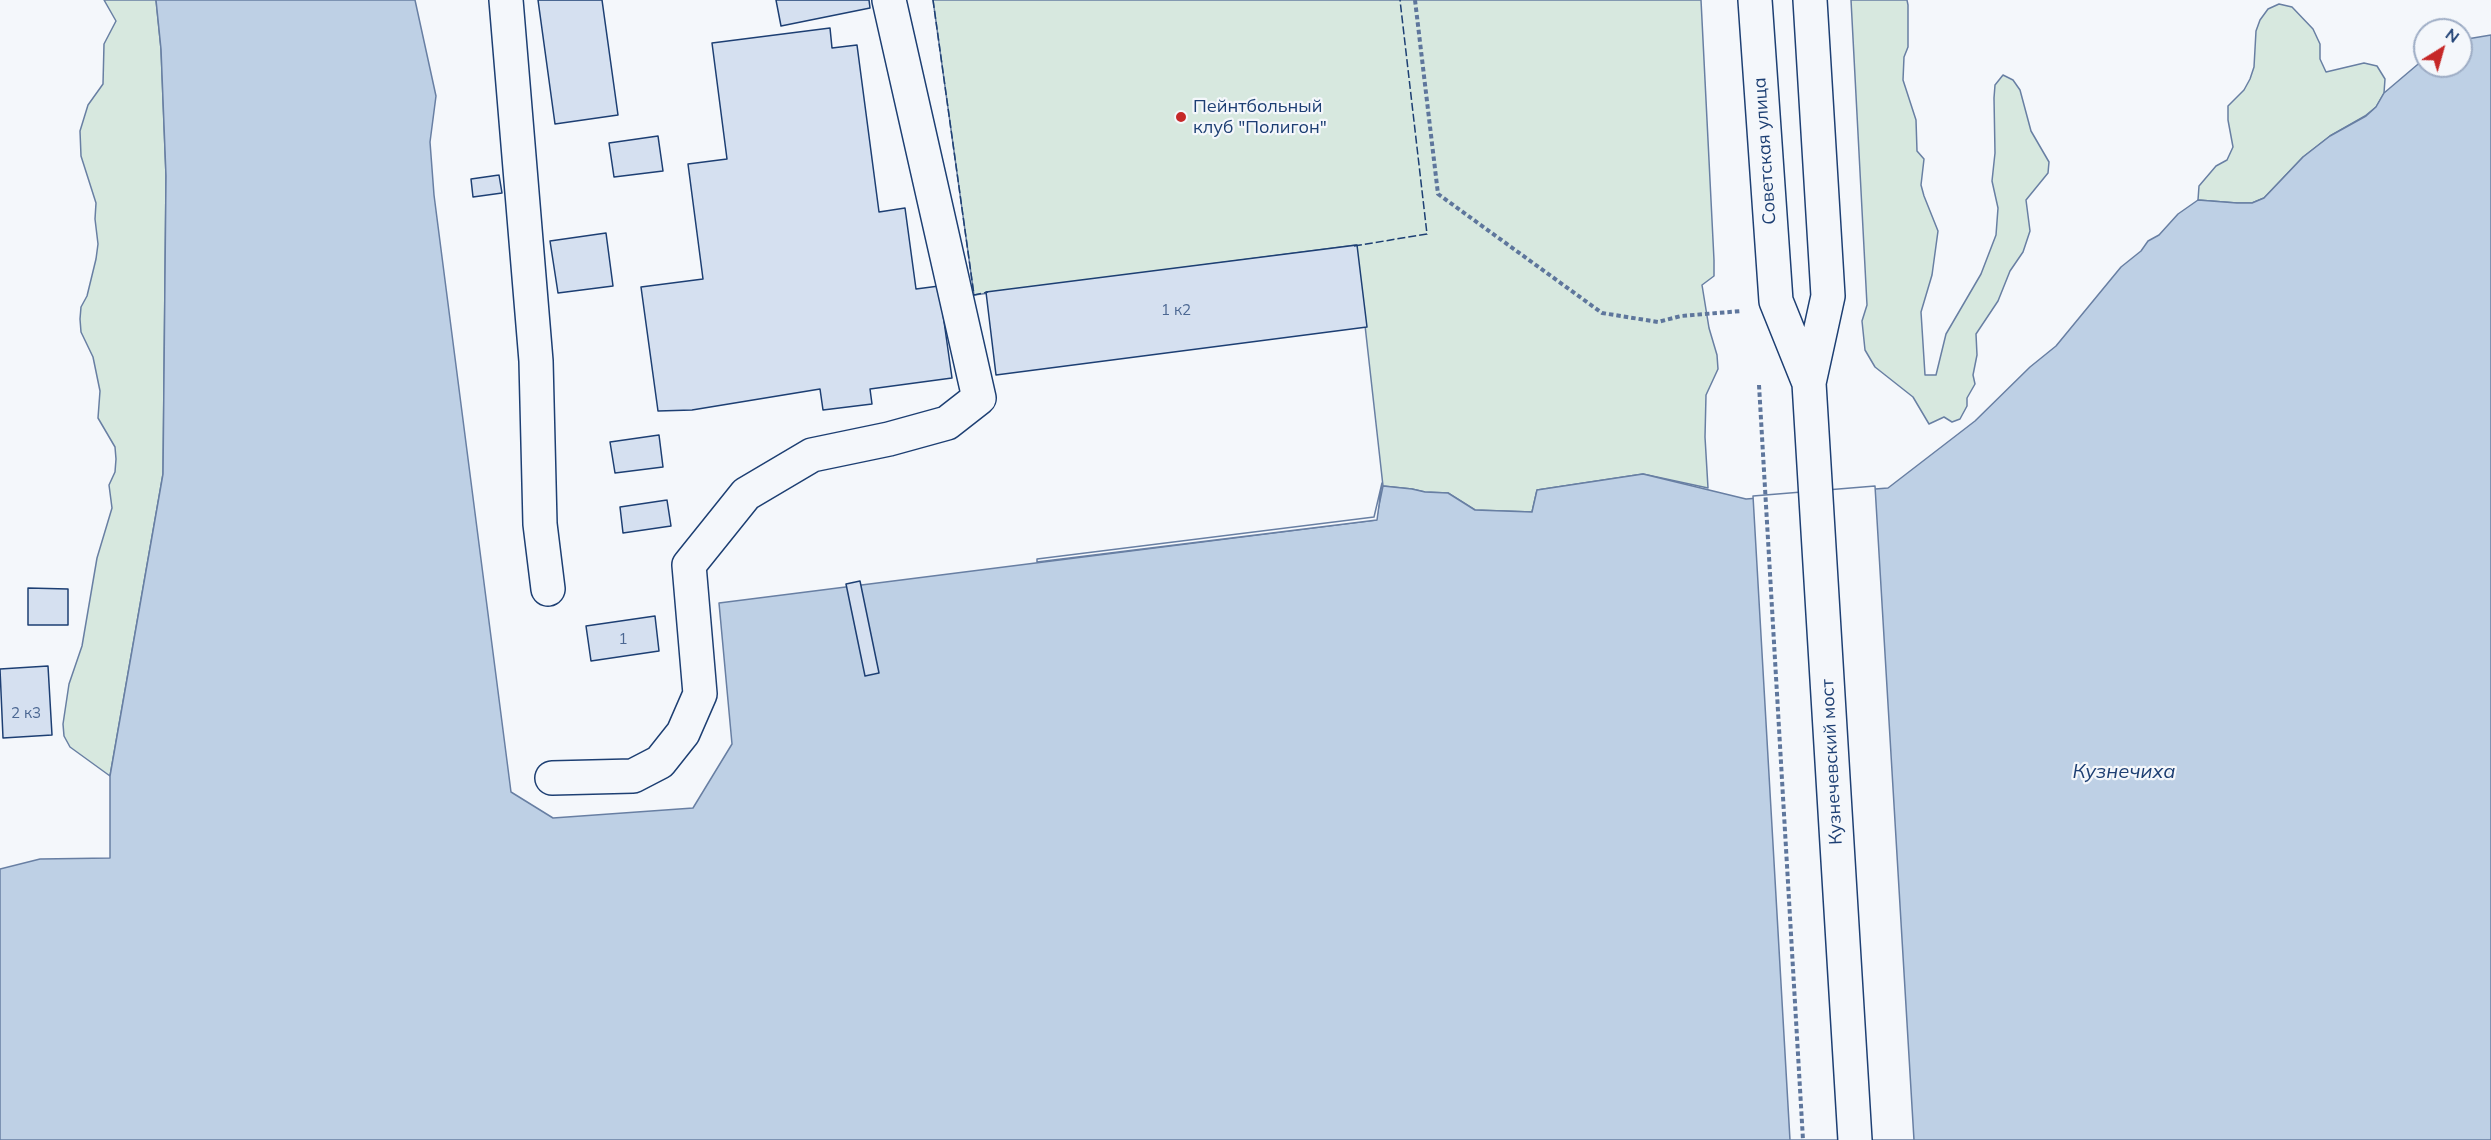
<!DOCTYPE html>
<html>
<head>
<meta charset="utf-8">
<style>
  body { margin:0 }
  #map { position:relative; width:2491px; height:1140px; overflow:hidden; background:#f4f7fb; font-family:Mulish,sans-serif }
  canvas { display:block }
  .north { position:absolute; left:2413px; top:18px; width:60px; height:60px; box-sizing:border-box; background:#f4f7fb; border:2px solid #9eadc5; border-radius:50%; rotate:37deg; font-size:16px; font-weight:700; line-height:24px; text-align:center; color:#1d3f73 }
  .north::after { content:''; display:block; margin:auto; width:21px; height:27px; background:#c62828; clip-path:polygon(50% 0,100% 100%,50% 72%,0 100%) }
</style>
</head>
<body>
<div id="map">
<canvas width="2491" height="1140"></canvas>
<div class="north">N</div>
</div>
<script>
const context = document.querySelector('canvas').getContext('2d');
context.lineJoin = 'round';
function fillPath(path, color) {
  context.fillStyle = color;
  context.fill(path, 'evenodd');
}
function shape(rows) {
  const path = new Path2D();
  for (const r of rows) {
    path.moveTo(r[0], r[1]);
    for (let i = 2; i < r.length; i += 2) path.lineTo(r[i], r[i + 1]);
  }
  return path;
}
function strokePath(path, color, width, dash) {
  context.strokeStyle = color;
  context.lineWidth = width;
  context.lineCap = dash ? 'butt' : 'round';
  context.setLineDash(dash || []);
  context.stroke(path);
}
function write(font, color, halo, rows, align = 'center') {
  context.font = font + ' Mulish,sans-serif';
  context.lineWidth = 4.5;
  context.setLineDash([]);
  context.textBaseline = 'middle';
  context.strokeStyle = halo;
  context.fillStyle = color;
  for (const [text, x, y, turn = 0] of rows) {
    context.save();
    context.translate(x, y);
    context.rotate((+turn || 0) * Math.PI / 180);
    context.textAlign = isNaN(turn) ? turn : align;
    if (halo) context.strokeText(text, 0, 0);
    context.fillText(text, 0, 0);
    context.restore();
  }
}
const green = shape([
  [104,0,156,0,161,49,166,176,163,474,110,776,70,747,64,736,63,724,69,684,82,646,97,558,112,508,109,485,115,472,116,459,115,447,98,418,100,391,93,357,81,332,80,319,81,307,87,296,96,259,98,244,95,219,96,203,81,156,80,131,88,105,103,84,104,44,116,21,104,0],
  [933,0,1701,0,1714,260,1714,276,1702,285,1709,328,1717,355,1718,369,1706,395,1705,437,1708,488,1643,474,1537,490,1532,512,1475,510,1448,493,1425,492,1412,489,1383,486,1356,245,974,295,933,0],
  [1851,0,1907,0,1908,5,1908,47,1904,57,1903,80,1916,120,1917,151,1924,159,1921,185,1924,196,1938,231,1932,275,1921,312,1925,375,1936,375,1946,334,1981,274,1996,235,1998,208,1992,181,1995,153,1994,98,1995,85,2003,75,2013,80,2020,90,2031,131,2049,162,2048,173,2026,200,2030,231,2023,252,2010,271,1998,301,1976,334,1977,355,1973,375,1975,384,1967,398,1967,406,1960,419,1952,422,1944,417,1929,424,1913,397,1875,367,1865,350,1862,321,1867,305,1851,0],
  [2279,4,2292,7,2313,29,2320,44,2320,59,2326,72,2364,63,2377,66,2385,79,2384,93,2376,107,2365,116,2330,136,2303,157,2264,198,2252,203,2237,203,2198,200,2199,186,2216,166,2227,160,2233,147,2228,120,2228,106,2244,90,2250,79,2254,67,2256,31,2260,20,2268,9,2279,4]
]);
const water = shape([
  [156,0,415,0,436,96,430,142,434,195,511,792,553,818,693,808,732,744,719,603,1376,520,1383,486,1412,489,1425,492,1448,493,1475,510,1532,512,1537,490,1643,474,1746,499,1888,488,1975,421,2030,367,2056,346,2121,267,2141,251,2148,241,2159,235,2178,214,2198,200,2237,203,2252,203,2264,198,2303,157,2330,136,2366,116,2376,107,2384,93,2417,65,2425,59,2425,66,2461,66,2461,40,2491,35,2491,1140,0,1140,0,869,40,859,110,858,110,776,163,474,166,176,161,49,156,0]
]);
const pier = shape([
  [1382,483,1377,520,1037,562,1037,559,1374,517,1382,483],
  [1875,486,1914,1140,1790,1140,1753,496,1875,486]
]);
const building = shape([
  [538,0,602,0,618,115,555,124,538,0],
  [776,0,869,0,870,8,781,26,776,0],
  [830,28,832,48,857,45,879,212,905,208,916,289,939,286,952,378,870,389,872,404,823,410,820,389,692,410,658,411,641,287,703,279,688,164,727,159,712,43,830,28],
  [658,136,663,171,614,177,609,143,658,136],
  [499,175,502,193,473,197,471,179,499,175],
  [606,233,613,286,558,293,550,241,606,233],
  [1357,245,1367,327,996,375,986,292,1357,245],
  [659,435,663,467,615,473,610,442,659,435],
  [667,500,671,526,623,533,620,507,667,500],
  [860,581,879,673,865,676,846,584,860,581],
  [28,588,68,589,68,625,28,625,28,588],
  [655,616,659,651,591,661,586,626,655,616],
  [48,666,52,735,3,738,0,669,48,666]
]);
const path = shape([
  [1415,0,1438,194,1602,313,1658,322,1681,316,1741,311],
  [1759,385,1803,1140]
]);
const minor = shape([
  [506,0,536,361,540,524,548,589],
  [552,778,633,776,660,762,683,733,700,694,689,565,746,494,812,455,889,439,947,423,979,398,889,0]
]);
const major = shape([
  [1755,0,1776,301,1809,383],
  [1810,0,1828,296,1809,383,1855,1140]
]);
const fence = shape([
  [933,0,974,295,988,292],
  [1354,246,1427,234,1400,0]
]);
const markers = [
  [1181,117,6,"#c62828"]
];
const numberNames = [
  ["1 к2",1176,310],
  ["1",623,639],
  ["2 к3",26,713]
];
const poiNames = [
  ["Пейнтбольный",1193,107],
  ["клуб \"Полигон\"",1193,128]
];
const streetNames = [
  ["Советская улица",1765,151,-94],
  ["Кузнечевский мост",1832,762,-93]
];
const waterNames = [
  ["Кузнечиха",2124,772]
];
fillPath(green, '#d7e8df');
strokePath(green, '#687fa3', 1.5);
fillPath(water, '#bed0e5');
strokePath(water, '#687fa3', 1.5);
fillPath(pier, '#f4f7fb');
strokePath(pier, '#687fa3', 1.5);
fillPath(building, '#d5e0f0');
strokePath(building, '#1d3f73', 1.5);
strokePath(minor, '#1d3f73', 36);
strokePath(major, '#1d3f73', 36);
strokePath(path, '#5e769c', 4, [4.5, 3]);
strokePath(minor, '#f4f7fb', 33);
strokePath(major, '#f4f7fb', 33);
strokePath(fence, '#1d3f73', 1.5, [8, 3]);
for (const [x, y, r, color] of markers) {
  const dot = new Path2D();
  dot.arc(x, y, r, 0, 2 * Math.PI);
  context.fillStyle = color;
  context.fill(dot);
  strokePath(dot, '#f4f7fb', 2);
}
write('15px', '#4b6792', null, numberNames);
write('18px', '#1d3f73', '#f4f7fb', poiNames, 'left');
write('18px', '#1d3f73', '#f4f7fb', streetNames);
write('italic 20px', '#1d3f73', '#f4f7fb', waterNames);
</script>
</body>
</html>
